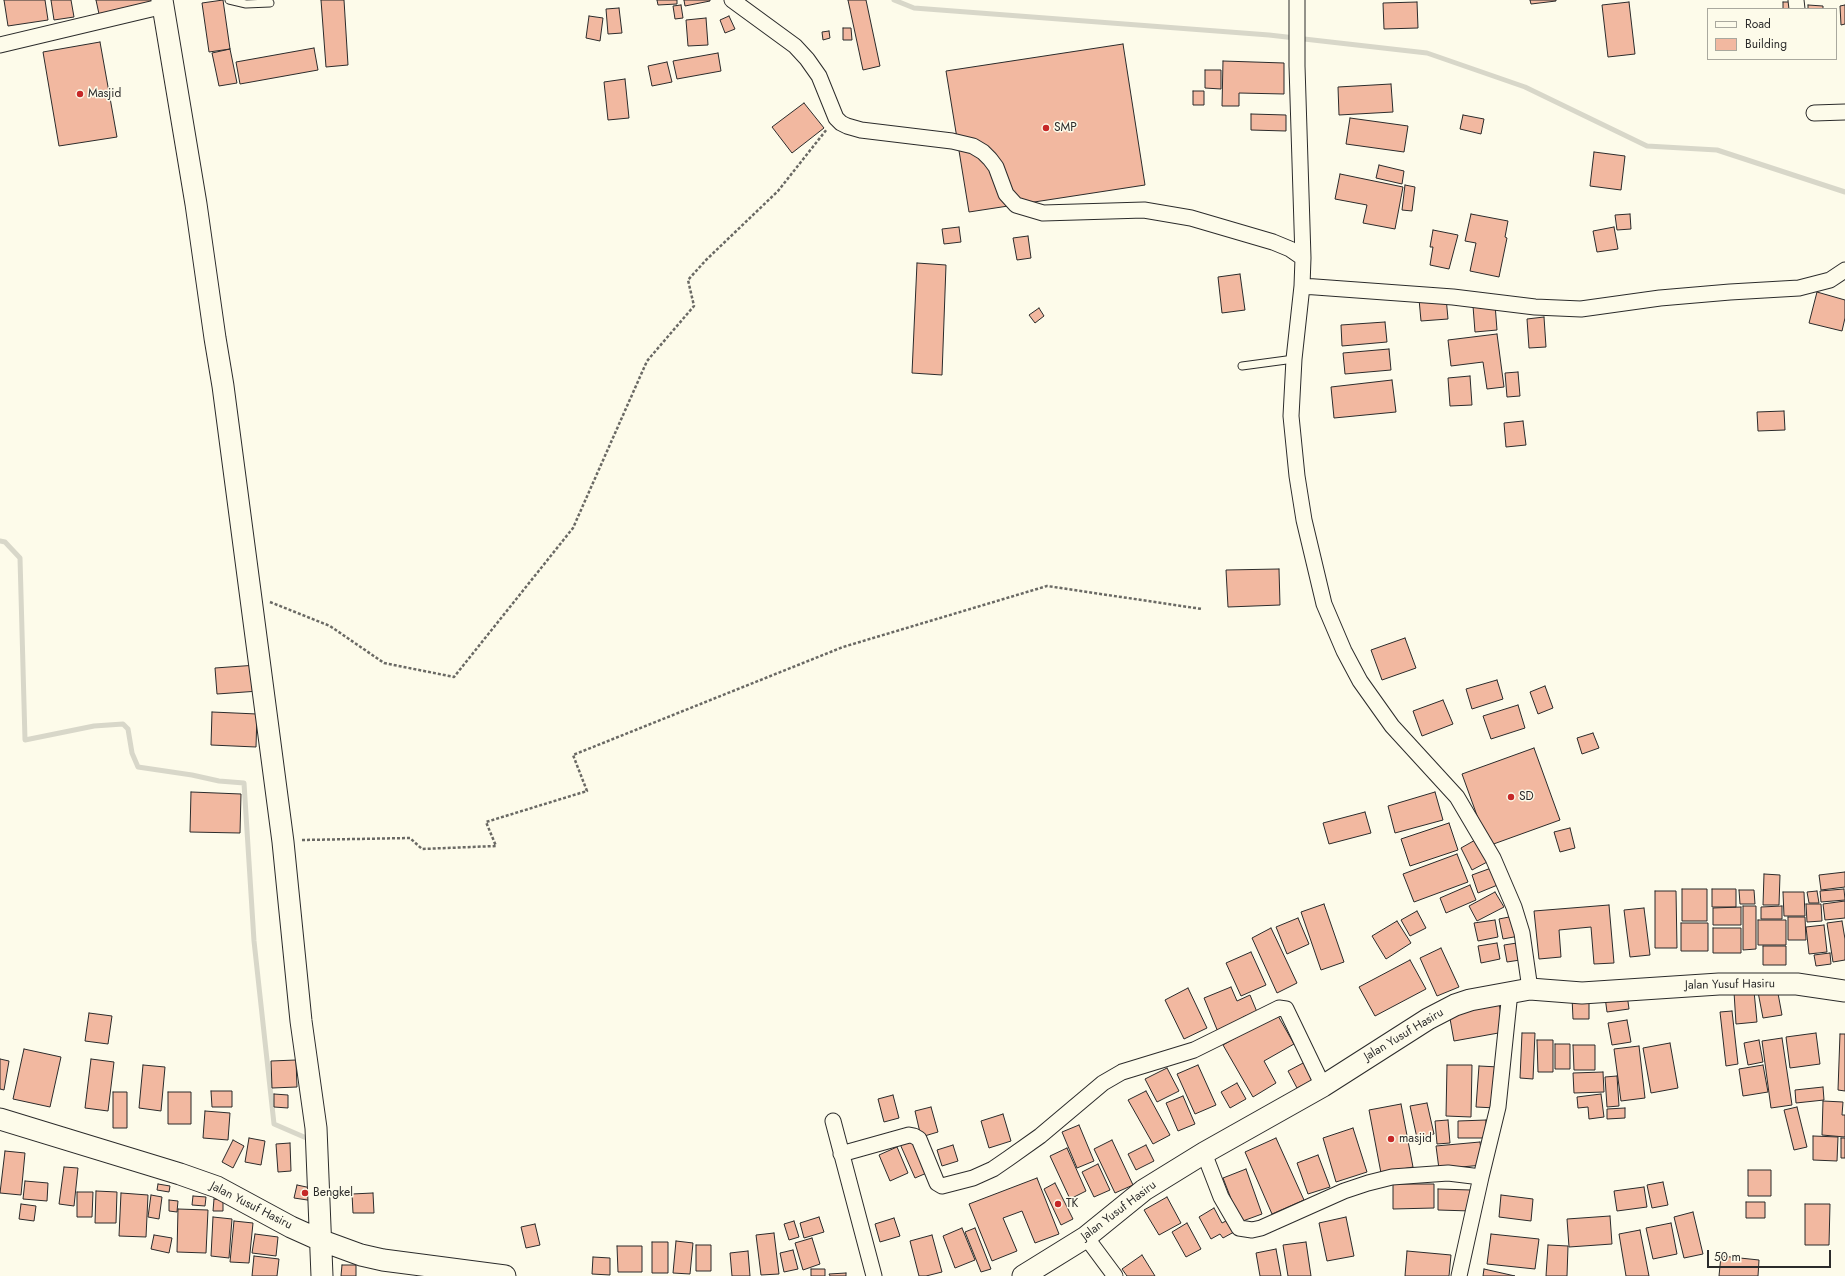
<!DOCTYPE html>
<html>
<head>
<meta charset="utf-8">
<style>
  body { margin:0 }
  #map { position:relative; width:1845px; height:1276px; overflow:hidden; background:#fdfbea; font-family:Jost,sans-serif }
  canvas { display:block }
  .legend { position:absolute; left:1707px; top:8px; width:130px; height:52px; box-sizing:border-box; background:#fdfbea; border:1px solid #a9a89e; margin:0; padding:5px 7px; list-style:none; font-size:12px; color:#2b2b2b }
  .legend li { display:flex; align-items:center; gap:8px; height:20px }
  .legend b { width:20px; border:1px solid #a9a89e }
  .scale { position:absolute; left:1707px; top:1250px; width:124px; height:18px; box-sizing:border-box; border:2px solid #2b2b2b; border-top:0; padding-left:5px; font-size:12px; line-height:14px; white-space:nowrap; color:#2b2b2b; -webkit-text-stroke:3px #fdfbea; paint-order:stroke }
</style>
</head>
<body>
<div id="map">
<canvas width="1845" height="1276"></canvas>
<ul class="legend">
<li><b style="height:5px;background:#fdfbea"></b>Road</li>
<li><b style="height:11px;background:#f2b8a0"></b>Building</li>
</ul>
<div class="scale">50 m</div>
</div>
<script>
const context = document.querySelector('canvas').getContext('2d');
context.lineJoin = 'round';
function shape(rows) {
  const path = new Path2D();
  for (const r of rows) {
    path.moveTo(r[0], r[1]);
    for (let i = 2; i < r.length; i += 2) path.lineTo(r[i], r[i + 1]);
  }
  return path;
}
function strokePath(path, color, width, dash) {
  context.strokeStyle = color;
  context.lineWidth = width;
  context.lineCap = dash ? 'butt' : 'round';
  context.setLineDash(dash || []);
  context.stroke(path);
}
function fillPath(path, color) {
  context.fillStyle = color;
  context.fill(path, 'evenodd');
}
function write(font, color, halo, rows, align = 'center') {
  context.font = font + ' Jost,sans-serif';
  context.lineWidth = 3;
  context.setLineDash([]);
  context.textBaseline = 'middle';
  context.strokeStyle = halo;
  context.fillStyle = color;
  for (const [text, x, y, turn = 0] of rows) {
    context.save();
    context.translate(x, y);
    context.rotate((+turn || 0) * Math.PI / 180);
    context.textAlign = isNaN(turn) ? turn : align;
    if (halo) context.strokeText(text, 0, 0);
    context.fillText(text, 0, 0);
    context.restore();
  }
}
const stream = shape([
  [894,0,914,8,1269,35,1427,53,1525,87,1647,146,1717,150,1845,192],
  [0,541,5,542,20,558,25,740,94,726,123,724,128,729,132,753,138,767,192,775,219,781,244,783,254,941,274,1124,311,1140]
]);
const building = shape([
  [4,0,45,0,48,20,8,26,4,0],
  [51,0,71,0,74,17,54,20,51,0],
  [96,0,156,0,157,3,99,14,96,0],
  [223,0,230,49,209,52,202,3,223,0],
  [321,0,344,0,348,65,326,67,321,0],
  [657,0,677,0,677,4,658,5,657,0],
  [684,0,710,0,710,1,685,6,684,0],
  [848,0,866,0,880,66,863,70,848,0],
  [1530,0,1556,0,1556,1,1531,4,1530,0],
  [1417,2,1418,28,1384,29,1383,3,1417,2],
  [1629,2,1635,54,1608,57,1602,5,1629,2],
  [1783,2,1795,2,1795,9,1783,9,1783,2],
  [681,5,683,18,675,19,673,6,681,5],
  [1808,5,1823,6,1823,9,1808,9,1808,5],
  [1845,5,1845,24,1841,25,1840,6,1845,5],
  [619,8,622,33,608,34,606,9,619,8],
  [589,16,603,18,600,41,586,38,589,16],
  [729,16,735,29,725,33,720,20,729,16],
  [706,18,708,45,688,46,686,20,706,18],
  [843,28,851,28,852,40,843,40,843,28],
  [829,31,830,38,823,40,822,32,829,31],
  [100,42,117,137,59,146,43,52,100,42],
  [1123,44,1145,185,969,212,946,71,1123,44],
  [314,48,318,70,240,84,236,62,314,48],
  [230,49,237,83,219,86,212,53,230,49],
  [718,53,721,71,677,79,673,61,718,53],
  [1223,61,1284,63,1284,94,1239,93,1239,106,1222,106,1223,61],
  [667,62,672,82,652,86,648,66,667,62],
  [1205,70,1221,70,1221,89,1205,88,1205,70],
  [625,79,629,118,608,120,604,82,625,79],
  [1391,84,1393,112,1339,115,1338,87,1391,84],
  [1193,91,1204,91,1204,105,1193,105,1193,91],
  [804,103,824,128,792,153,772,127,804,103],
  [1251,114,1286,115,1286,131,1251,130,1251,114],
  [1463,115,1484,119,1481,134,1460,129,1463,115],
  [1350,118,1408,126,1404,152,1346,144,1350,118],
  [1594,152,1625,156,1621,190,1590,186,1594,152],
  [1379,165,1404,171,1402,184,1376,178,1379,165],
  [1340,174,1403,187,1395,229,1363,223,1367,205,1335,199,1340,174],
  [1405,185,1415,187,1412,211,1402,210,1405,185],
  [1471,214,1508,221,1505,237,1507,238,1499,277,1470,271,1476,243,1465,241,1471,214],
  [1630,214,1631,229,1617,230,1615,215,1630,214],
  [959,227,961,242,944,244,942,229,959,227],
  [1614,227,1618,249,1597,252,1593,231,1614,227],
  [1433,230,1458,235,1449,269,1430,265,1433,247,1430,247,1433,230],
  [1028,236,1031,258,1017,260,1013,238,1028,236],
  [917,263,946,265,942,375,912,373,917,263],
  [1240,274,1245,310,1222,313,1218,277,1240,274],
  [1817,292,1845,300,1845,318,1842,331,1809,323,1817,292],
  [1446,297,1448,319,1421,321,1419,299,1446,297],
  [1495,304,1497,330,1475,332,1473,306,1495,304],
  [1039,308,1044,316,1035,323,1029,315,1039,308],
  [1544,317,1546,347,1529,348,1527,319,1544,317],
  [1385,322,1387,342,1342,346,1341,325,1385,322],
  [1497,334,1504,387,1487,389,1483,362,1451,366,1448,340,1497,334],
  [1389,349,1391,370,1345,374,1343,353,1389,349],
  [1518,372,1520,396,1507,397,1505,373,1518,372],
  [1470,376,1472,405,1450,406,1448,378,1470,376],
  [1392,380,1396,412,1334,418,1331,387,1392,380],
  [1784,411,1785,430,1758,431,1757,412,1784,411],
  [1523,421,1526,445,1506,447,1504,423,1523,421],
  [1279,569,1280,605,1228,607,1226,570,1279,569],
  [1405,638,1416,668,1382,680,1371,650,1405,638],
  [257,665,259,691,217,694,215,668,257,665],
  [1497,680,1503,699,1472,709,1466,689,1497,680],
  [1545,686,1553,708,1538,714,1530,692,1545,686],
  [1443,700,1453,724,1422,736,1413,711,1443,700],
  [1518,705,1525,728,1491,739,1483,716,1518,705],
  [212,712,257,714,256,747,211,745,212,712],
  [1593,733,1599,748,1582,754,1577,738,1593,733],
  [1534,748,1560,820,1488,846,1462,774,1534,748],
  [191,792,241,794,240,833,190,832,191,792],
  [1435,792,1443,820,1395,833,1388,806,1435,792],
  [1365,812,1371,833,1329,844,1323,823,1365,812],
  [1449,823,1458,850,1410,866,1401,839,1449,823],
  [1570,828,1575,848,1560,852,1554,832,1570,828],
  [1477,839,1489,861,1472,870,1461,848,1477,839],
  [1457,854,1468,882,1414,902,1403,874,1457,854],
  [1494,867,1500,884,1478,893,1472,875,1494,867],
  [1845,872,1845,887,1821,890,1819,875,1845,872],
  [1764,874,1780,875,1779,905,1763,905,1764,874],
  [1470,885,1476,900,1446,913,1440,898,1470,885],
  [1682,889,1707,889,1707,921,1682,921,1682,889],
  [1712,889,1736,889,1736,907,1712,907,1712,889],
  [1844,889,1845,900,1821,902,1820,891,1844,889],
  [1739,890,1754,890,1755,904,1740,904,1739,890],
  [1655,891,1676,891,1677,948,1655,948,1655,891],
  [1817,891,1819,903,1809,903,1807,892,1817,891],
  [1495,892,1504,907,1477,921,1469,906,1495,892],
  [1783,892,1804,892,1805,916,1784,916,1783,892],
  [1845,901,1845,918,1825,920,1823,904,1845,901],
  [1324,904,1344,962,1321,970,1301,912,1324,904],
  [1806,904,1821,904,1822,921,1807,922,1806,904],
  [1609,905,1614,963,1594,964,1591,927,1559,930,1561,957,1539,959,1534,911,1609,905],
  [1743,906,1756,906,1756,949,1743,950,1743,906],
  [1782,906,1782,919,1761,919,1761,907,1782,906],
  [1741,907,1741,925,1713,925,1713,908,1741,907],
  [1644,908,1650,955,1630,957,1624,910,1644,908],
  [1417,911,1426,928,1410,936,1401,920,1417,911],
  [1514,916,1519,936,1503,939,1499,919,1514,916],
  [1788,917,1805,917,1806,940,1788,940,1788,917],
  [1298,918,1309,944,1287,954,1276,927,1298,918],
  [1495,920,1498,937,1478,941,1474,923,1495,920],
  [1758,920,1786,920,1786,945,1758,945,1758,920],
  [1397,921,1411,943,1386,959,1372,936,1397,921],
  [1842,921,1845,939,1845,960,1833,962,1827,923,1842,921],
  [1681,923,1708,923,1708,951,1681,951,1681,923],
  [1824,925,1827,952,1809,954,1806,927,1824,925],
  [1271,928,1297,983,1277,993,1252,938,1271,928],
  [1713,928,1741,928,1741,953,1713,953,1713,928],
  [1497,943,1500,959,1481,963,1478,946,1497,943],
  [1517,943,1520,960,1507,962,1504,945,1517,943],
  [1763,946,1786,946,1786,965,1763,965,1763,946],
  [1441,948,1459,987,1437,996,1420,958,1441,948],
  [1251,952,1266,985,1241,996,1226,963,1251,952],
  [1830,953,1831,964,1816,966,1814,955,1830,953],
  [1410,960,1426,989,1375,1016,1359,987,1410,960],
  [1231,987,1237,1001,1250,995,1257,1012,1243,1017,1245,1021,1218,1032,1204,998,1231,987],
  [1188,988,1207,1028,1184,1039,1165,1000,1188,988],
  [1777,988,1782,1015,1763,1018,1758,992,1777,988],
  [1754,991,1757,1022,1736,1024,1734,992,1754,991],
  [1627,994,1629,1009,1607,1012,1605,997,1627,994],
  [1589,996,1589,1019,1573,1019,1572,997,1589,996],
  [1499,1003,1504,1032,1454,1041,1449,1013,1499,1003],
  [1732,1011,1738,1064,1726,1066,1720,1012,1732,1011],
  [89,1013,112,1016,108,1044,85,1041,89,1013],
  [1277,1014,1294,1044,1264,1061,1276,1083,1253,1097,1223,1045,1277,1014],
  [1627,1020,1631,1042,1612,1045,1608,1023,1627,1020],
  [1522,1033,1535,1033,1533,1079,1520,1078,1522,1033],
  [1816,1033,1820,1064,1790,1068,1786,1037,1816,1033],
  [1840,1034,1845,1034,1845,1091,1838,1090,1840,1034],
  [1782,1038,1792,1105,1771,1108,1762,1041,1782,1038],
  [1537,1040,1553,1040,1553,1072,1538,1072,1537,1040],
  [1759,1040,1763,1062,1748,1065,1744,1043,1759,1040],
  [1670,1043,1678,1088,1651,1093,1643,1048,1670,1043],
  [1555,1044,1570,1044,1570,1069,1555,1069,1555,1044],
  [1573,1045,1595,1045,1595,1070,1574,1070,1573,1045],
  [1639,1046,1645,1098,1621,1101,1614,1049,1639,1046],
  [24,1049,61,1057,50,1107,13,1099,24,1049],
  [0,1059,9,1061,4,1090,0,1089,0,1059],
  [91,1059,114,1062,108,1111,85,1108,91,1059],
  [296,1060,297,1087,272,1088,271,1061,296,1060],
  [1305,1062,1315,1079,1297,1088,1288,1071,1305,1062],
  [143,1065,165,1067,161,1111,139,1108,143,1065],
  [1198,1065,1216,1105,1195,1114,1177,1074,1198,1065],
  [1447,1065,1472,1065,1471,1117,1446,1116,1447,1065],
  [1763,1065,1768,1092,1743,1096,1739,1069,1763,1065],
  [1479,1066,1499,1067,1496,1108,1476,1107,1479,1066],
  [1167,1068,1179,1091,1157,1102,1145,1079,1167,1068],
  [1603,1072,1604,1092,1574,1093,1573,1073,1603,1072],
  [1617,1076,1619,1106,1607,1107,1605,1077,1617,1076],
  [1237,1083,1246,1099,1230,1108,1221,1092,1237,1083],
  [1823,1087,1824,1100,1796,1103,1795,1090,1823,1087],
  [211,1091,232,1091,232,1107,212,1107,211,1091],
  [1146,1091,1170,1135,1153,1144,1128,1100,1146,1091],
  [113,1092,127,1092,127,1128,113,1128,113,1092],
  [168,1092,191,1092,191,1124,168,1124,168,1092],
  [274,1094,288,1095,288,1108,274,1107,274,1094],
  [1601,1094,1604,1117,1589,1119,1588,1107,1578,1108,1577,1097,1601,1094],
  [893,1095,899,1118,884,1122,878,1099,893,1095],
  [1183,1096,1195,1124,1178,1131,1166,1103,1183,1096],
  [1823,1101,1843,1102,1842,1115,1845,1115,1845,1137,1822,1135,1823,1101],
  [1427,1103,1434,1134,1417,1138,1410,1106,1427,1103],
  [1401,1104,1413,1167,1381,1173,1369,1110,1401,1104],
  [931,1107,938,1132,921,1137,915,1111,931,1107],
  [1797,1107,1807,1147,1794,1150,1784,1110,1797,1107],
  [1625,1108,1625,1118,1607,1119,1607,1109,1625,1108],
  [205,1111,230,1113,228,1140,203,1138,205,1111],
  [1003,1114,1011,1141,989,1148,981,1121,1003,1114],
  [1448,1120,1450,1143,1437,1144,1435,1121,1448,1120],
  [1486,1120,1486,1138,1458,1138,1458,1121,1486,1120],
  [1079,1125,1094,1161,1077,1168,1062,1132,1079,1125],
  [1353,1128,1367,1172,1336,1182,1323,1138,1353,1128],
  [1813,1136,1838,1137,1837,1161,1813,1160,1813,1136],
  [249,1138,265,1141,261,1165,245,1162,249,1138],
  [914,1138,929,1172,915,1178,900,1144,914,1138],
  [1276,1138,1304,1200,1272,1214,1245,1152,1276,1138],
  [1841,1138,1845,1138,1845,1158,1841,1158,1841,1138],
  [233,1140,244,1146,233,1168,222,1162,233,1140],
  [1112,1140,1133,1185,1115,1193,1094,1149,1112,1140],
  [1480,1142,1483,1165,1439,1169,1436,1146,1480,1142],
  [290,1143,291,1171,278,1172,276,1144,290,1143],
  [953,1145,958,1161,942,1166,937,1150,953,1145],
  [1146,1145,1154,1161,1136,1170,1128,1154,1146,1145],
  [897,1147,908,1173,890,1181,879,1155,897,1147],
  [1067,1148,1086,1191,1070,1199,1050,1156,1067,1148],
  [5,1151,25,1153,21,1195,0,1193,5,1151],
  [1318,1155,1330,1187,1308,1194,1297,1163,1318,1155],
  [1098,1164,1110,1190,1094,1197,1082,1172,1098,1164],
  [64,1167,78,1168,74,1206,59,1204,64,1167],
  [1246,1169,1262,1214,1240,1222,1223,1178,1246,1169],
  [1748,1170,1771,1170,1771,1196,1748,1196,1748,1170],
  [1037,1178,1059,1234,1035,1243,1022,1211,1003,1218,1017,1251,992,1261,969,1204,1037,1178],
  [25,1181,48,1183,47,1201,23,1199,25,1181],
  [1663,1182,1668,1205,1652,1208,1647,1185,1663,1182],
  [1055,1183,1073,1219,1061,1225,1044,1189,1055,1183],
  [158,1184,170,1186,169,1192,157,1190,158,1184],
  [1393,1184,1434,1184,1434,1208,1393,1209,1393,1184],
  [297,1185,316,1189,314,1201,294,1198,297,1185],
  [1644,1187,1647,1207,1617,1211,1614,1191,1644,1187],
  [1438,1189,1471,1190,1471,1211,1438,1210,1438,1189],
  [96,1191,117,1192,116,1223,95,1223,96,1191],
  [77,1192,93,1192,92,1217,77,1217,77,1192],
  [121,1193,148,1195,146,1237,119,1236,121,1193],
  [373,1193,374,1213,353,1213,352,1194,373,1193],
  [151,1195,162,1197,159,1219,148,1217,151,1195],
  [1501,1195,1533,1199,1531,1221,1499,1217,1501,1195],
  [193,1196,206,1197,205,1206,192,1205,193,1196],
  [1167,1197,1181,1223,1159,1235,1144,1210,1167,1197],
  [214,1199,223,1200,223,1211,213,1211,214,1199],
  [169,1200,178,1201,177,1212,169,1211,169,1200],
  [1746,1202,1765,1202,1765,1218,1746,1218,1746,1202],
  [21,1204,36,1206,34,1221,19,1219,21,1204],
  [1805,1204,1830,1204,1829,1245,1805,1245,1805,1204],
  [1214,1208,1222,1223,1228,1220,1234,1232,1223,1238,1220,1234,1211,1239,1199,1217,1214,1208],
  [178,1209,208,1210,206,1253,177,1252,178,1209],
  [1693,1212,1703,1254,1684,1258,1674,1217,1693,1212],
  [1610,1216,1612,1244,1569,1247,1567,1219,1610,1216],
  [213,1217,232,1219,229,1258,211,1256,213,1217],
  [819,1217,824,1232,804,1238,800,1223,819,1217],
  [1346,1217,1354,1256,1327,1261,1319,1223,1346,1217],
  [894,1218,900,1236,880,1242,875,1224,894,1218],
  [234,1221,253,1223,249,1263,230,1262,234,1221],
  [794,1221,799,1237,789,1240,784,1224,794,1221],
  [1187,1223,1201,1249,1186,1257,1172,1232,1187,1223],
  [1671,1223,1677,1254,1653,1259,1646,1228,1671,1223],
  [535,1224,540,1245,526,1248,521,1227,535,1224],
  [962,1228,975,1260,955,1268,943,1236,962,1228],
  [975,1228,991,1269,981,1272,965,1232,975,1228],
  [1640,1230,1649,1276,1626,1276,1619,1234,1640,1230],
  [774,1233,779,1274,761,1275,756,1235,774,1233],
  [255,1234,278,1237,276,1256,252,1253,255,1234],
  [1491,1234,1539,1239,1535,1269,1487,1264,1491,1234],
  [154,1235,172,1238,169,1253,151,1249,154,1235],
  [932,1235,942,1272,926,1276,919,1276,910,1241,932,1235],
  [812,1238,820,1264,803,1270,795,1243,812,1238],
  [676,1241,693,1243,690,1274,673,1273,676,1241],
  [652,1242,668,1242,668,1273,652,1273,652,1242],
  [1306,1242,1311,1276,1288,1276,1283,1245,1306,1242],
  [696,1245,711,1245,711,1271,696,1271,696,1245],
  [1548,1245,1568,1246,1567,1276,1546,1276,1548,1245],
  [617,1246,642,1246,642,1272,618,1272,617,1246],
  [1276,1249,1281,1276,1260,1276,1256,1253,1276,1249],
  [793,1250,798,1269,784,1272,780,1253,793,1250],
  [748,1251,750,1276,732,1276,730,1253,748,1251],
  [1407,1251,1451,1255,1449,1276,1405,1276,1407,1251],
  [1142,1255,1155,1276,1127,1276,1122,1269,1142,1255],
  [254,1256,279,1259,277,1276,252,1276,254,1256],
  [1721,1256,1759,1260,1758,1276,1719,1276,1721,1256],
  [593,1257,610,1258,610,1275,592,1274,593,1257],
  [342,1265,356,1265,356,1276,341,1276,342,1265],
  [811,1269,825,1269,825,1276,811,1276,811,1269],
  [1484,1269,1515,1276,1483,1276,1484,1269],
  [846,1273,846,1276,830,1276,829,1274,846,1273]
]);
const path = shape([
  [270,602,330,626,384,663,454,677,573,528,647,361,694,306,688,280,706,260,778,191,827,129],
  [302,840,410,838,422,849,496,846,486,822,587,791,573,755,843,647,1047,586,1202,609]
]);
const lane = shape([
  [229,0,246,4,270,3],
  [1242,366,1294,359]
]);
const street = shape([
  [732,0,795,46,807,59,819,76,836,118,841,123,847,126,861,130,952,141,973,146,983,152,990,159,996,167,1006,194,1016,205,1043,213,1144,210,1191,218,1273,242,1290,249,1303,258],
  [1297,0,1297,66,1303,258,1302,286,1294,359,1291,416,1297,476,1304,520,1324,604,1344,651,1360,681,1392,726,1457,797,1493,858,1514,907,1522,933,1530,989],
  [1796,0,1797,9],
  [0,45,164,6],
  [1814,113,1845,112],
  [1302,286,1453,297,1535,307,1581,309,1660,298,1730,292,1799,288,1830,280,1845,270],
  [833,1121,874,1276],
  [1204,1153,1221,1197,1239,1228,1252,1230,1261,1228,1344,1191,1368,1183,1392,1177,1448,1173,1481,1177,1459,1276],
  [841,1154,909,1135,914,1136,919,1139,937,1183,942,1186,973,1178,993,1169,1009,1158,1040,1136,1103,1083,1122,1072,1194,1050,1279,1008,1286,1009,1323,1086],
  [1481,1177,1498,1107,1510,992],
  [1086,1237,1115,1276]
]);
const secondary = shape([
  [162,0,196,204,215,338,223,386,283,842,301,1021,316,1128,322,1276],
  [0,1119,180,1174,217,1187,291,1227,320,1240,361,1255,383,1260,505,1276],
  [1023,1276,1086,1237,1144,1190,1204,1153,1323,1086,1428,1019,1455,1005,1470,1000,1530,989,1582,993,1719,984,1797,984,1845,991]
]);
const markers = [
  [80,94,4,"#c62828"],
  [1046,128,4,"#c62828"],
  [1511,797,4,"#c62828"],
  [1391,1139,4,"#c62828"],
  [305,1193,4,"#c62828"],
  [1058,1204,4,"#c62828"]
];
const poiNames = [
  ["Masjid",88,94],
  ["SMP",1054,128],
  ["SD",1519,797],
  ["masjid",1399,1139],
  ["Bengkel",313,1193],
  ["TK",1066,1204]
];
const streetNames = [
  ["Jalan Yusuf Hasiru",1730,985,-1],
  ["Jalan Yusuf Hasiru",1404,1035,-31],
  ["Jalan Yusuf Hasiru",251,1206,27],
  ["Jalan Yusuf Hasiru",1119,1211,-37]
];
strokePath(stream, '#d8d7c9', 5);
fillPath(building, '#f2b8a0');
strokePath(building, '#2b2b2b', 1);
strokePath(lane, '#2b2b2b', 9);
strokePath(street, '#2b2b2b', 17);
strokePath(secondary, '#2b2b2b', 23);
strokePath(path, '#6a6964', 2.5, [3, 2]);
strokePath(lane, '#fdfbea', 7);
strokePath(street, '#fdfbea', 15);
strokePath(secondary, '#fdfbea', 21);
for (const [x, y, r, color] of markers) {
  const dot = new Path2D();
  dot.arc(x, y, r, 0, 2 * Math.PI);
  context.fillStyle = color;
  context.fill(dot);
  strokePath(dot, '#fdfbea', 1.5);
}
write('12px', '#2b2b2b', '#fdfbea', poiNames, 'left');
write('12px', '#2b2b2b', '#fdfbea', streetNames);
</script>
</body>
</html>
